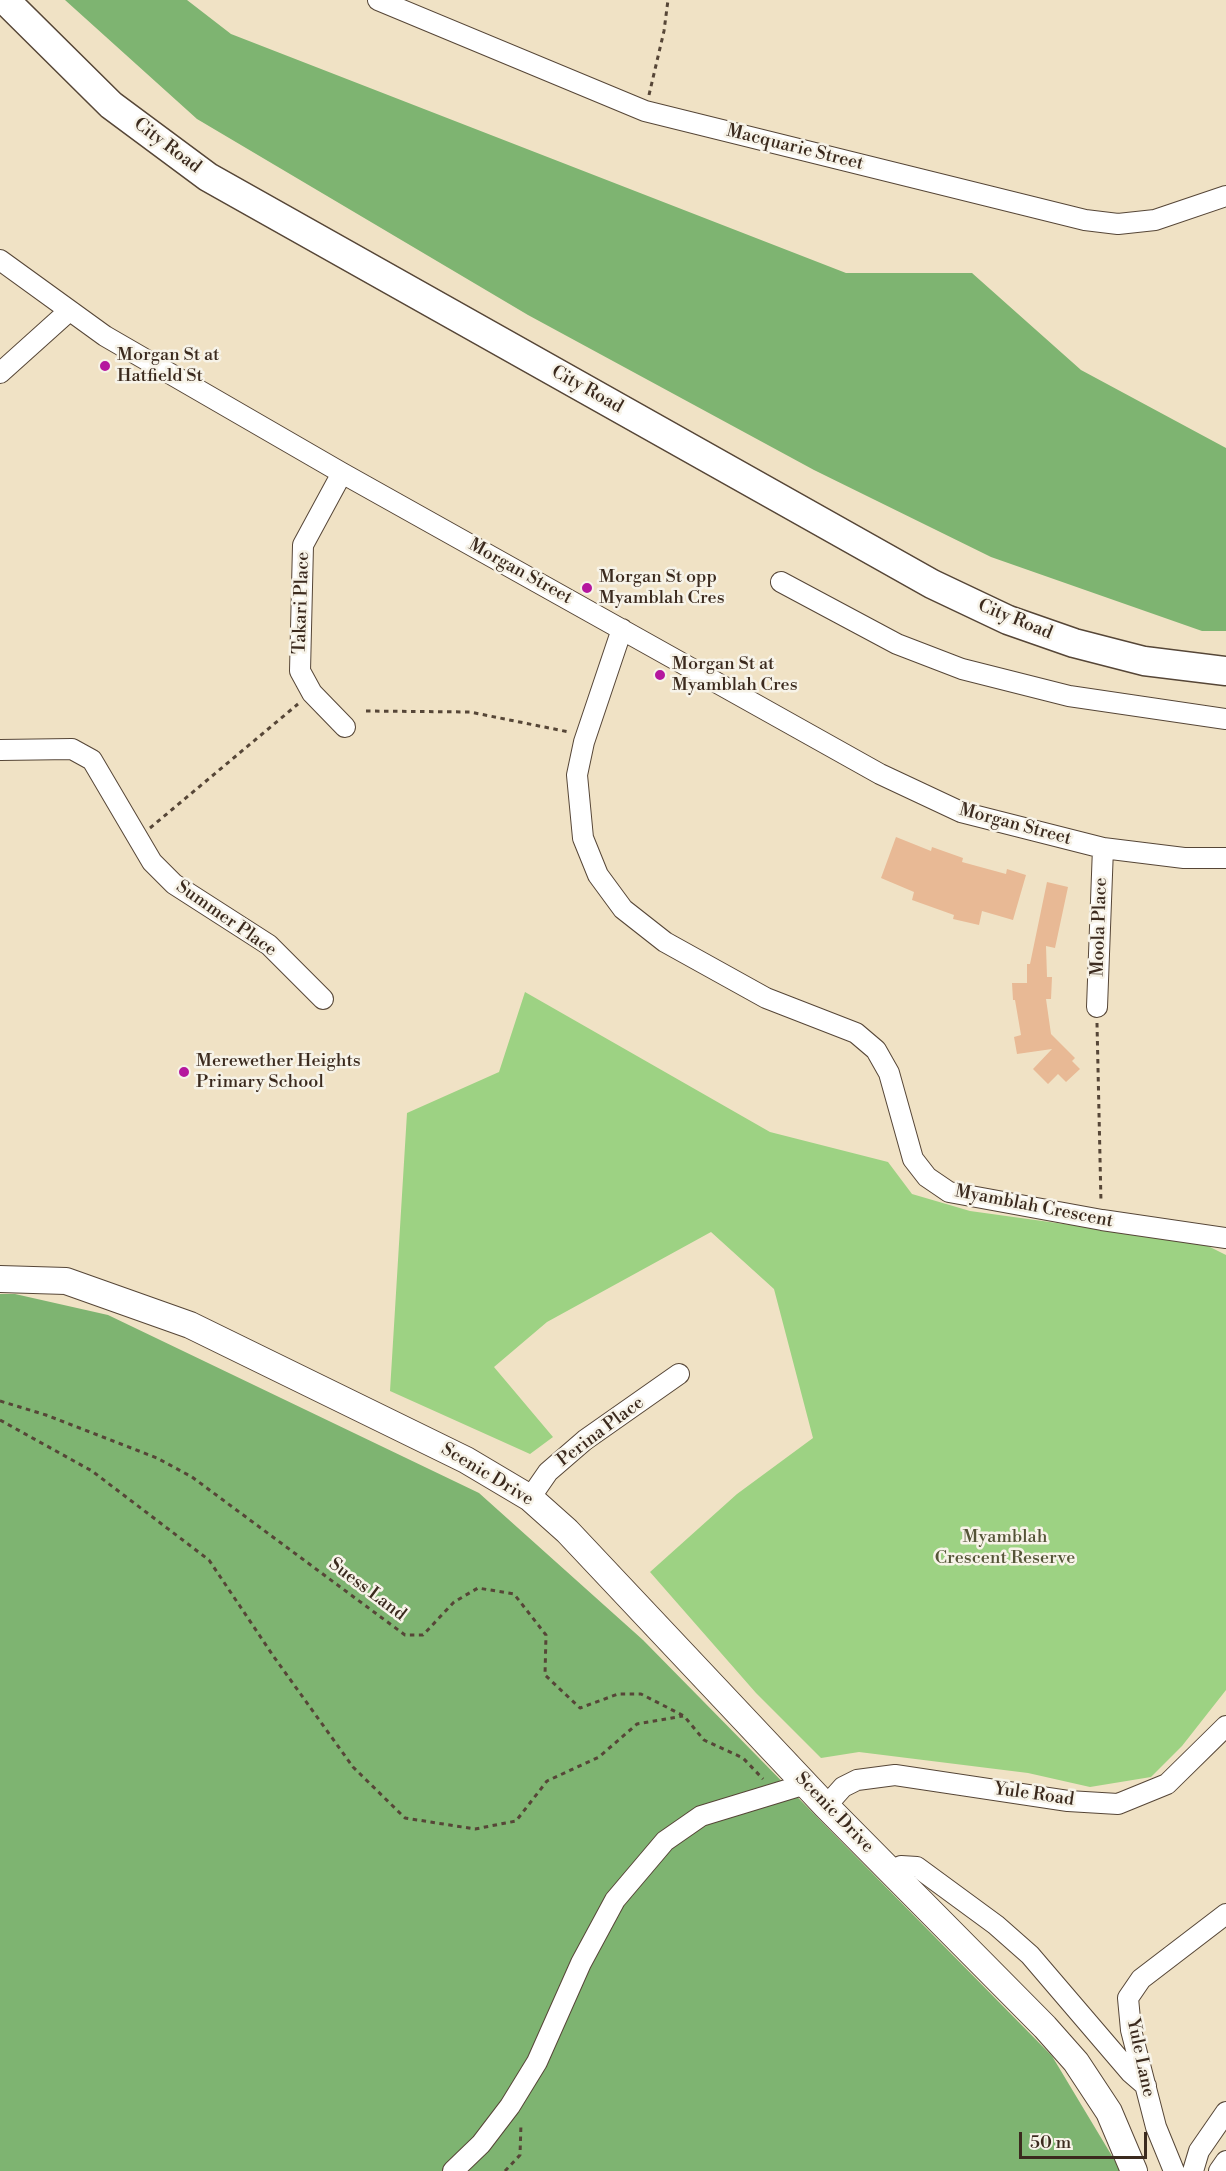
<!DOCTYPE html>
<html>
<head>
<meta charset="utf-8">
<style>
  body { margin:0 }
  #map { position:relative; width:1226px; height:2171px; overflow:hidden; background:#f0e2c5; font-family:"Libre Bodoni",serif }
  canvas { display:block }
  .scale { position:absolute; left:1019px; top:2132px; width:128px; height:27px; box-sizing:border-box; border:3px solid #3b2a1e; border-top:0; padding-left:8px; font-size:18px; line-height:21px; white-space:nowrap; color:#3b2a1e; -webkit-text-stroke:4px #f7f3e8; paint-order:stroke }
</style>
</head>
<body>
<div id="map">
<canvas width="1226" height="2171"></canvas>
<div class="scale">50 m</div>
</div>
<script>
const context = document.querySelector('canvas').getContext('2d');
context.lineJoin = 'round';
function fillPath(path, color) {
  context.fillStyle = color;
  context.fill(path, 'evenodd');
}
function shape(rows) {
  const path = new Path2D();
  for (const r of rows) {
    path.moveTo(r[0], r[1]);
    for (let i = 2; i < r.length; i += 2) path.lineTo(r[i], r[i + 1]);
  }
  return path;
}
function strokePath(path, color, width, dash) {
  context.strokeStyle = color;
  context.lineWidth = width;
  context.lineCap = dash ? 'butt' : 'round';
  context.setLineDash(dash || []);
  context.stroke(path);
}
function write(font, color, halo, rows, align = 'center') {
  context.font = font + ' "Libre Bodoni",serif';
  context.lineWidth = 5;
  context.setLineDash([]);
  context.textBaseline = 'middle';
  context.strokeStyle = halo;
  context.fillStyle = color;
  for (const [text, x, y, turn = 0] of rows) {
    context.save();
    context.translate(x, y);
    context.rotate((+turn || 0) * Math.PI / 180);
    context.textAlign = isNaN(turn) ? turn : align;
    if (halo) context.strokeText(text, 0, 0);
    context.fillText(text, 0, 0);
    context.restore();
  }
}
const green = shape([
  [525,992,770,1132,888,1162,912,1194,970,1211,1202,1243,1226,1255,1226,1690,1182,1746,1151,1777,1090,1787,1028,1773,859,1752,821,1758,756,1693,650,1572,737,1494,813,1438,774,1289,711,1232,547,1322,494,1367,553,1437,530,1454,390,1391,407,1113,499,1072]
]);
const forest = shape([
  [65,0,187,0,231,34,846,273,972,273,1081,370,1226,448,1226,631,1202,631,991,557,814,470,528,315,197,119],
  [0,1294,15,1294,108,1315,479,1493,643,1640,1052,2056,1121,2171,0,2171]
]);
const building = shape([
  [896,837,931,851,932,847,963,858,962,862,1006,874,1007,869,1026,875,1013,920,982,911,979,925,953,919,954,915,912,900,914,892,881,878],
  [1047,882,1068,887,1055,948,1046,946,1047,977,1052,977,1051,999,1046,999,1051,1034,1075,1058,1072,1061,1080,1069,1066,1082,1058,1074,1048,1084,1033,1069,1052,1049,1017,1054,1014,1037,1021,1035,1015,1000,1013,1000,1012,983,1027,983,1027,964,1030,964]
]);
const path = shape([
  [649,95,664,31,668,0],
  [366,711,470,712,569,732],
  [150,828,298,704],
  [1097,1023,1101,1203],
  [0,1401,46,1415,157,1458,192,1477,405,1635,423,1635,454,1602,478,1588,514,1594,546,1635,545,1675,580,1708,618,1694,641,1694,684,1716,704,1740,743,1758,763,1779],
  [0,1420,92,1471,209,1560,274,1657,353,1767,405,1818,475,1829,516,1821,547,1781,599,1757,637,1724,683,1716],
  [505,2171,520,2155,521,2123]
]);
const minor = shape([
  [378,0,645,111,1085,220,1118,224,1155,220,1226,196],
  [0,260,105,336,342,473,880,774,961,812,1103,848,1184,858,1226,858],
  [0,373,69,311],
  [342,473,303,545,300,671,312,693,345,727],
  [781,582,897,644,962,669,1069,696,1226,719],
  [622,629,584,742,577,775,583,838,598,875,623,909,665,942,766,998,856,1033,876,1050,889,1073,913,1159,927,1177,949,1192,1102,1220,1226,1238],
  [0,750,72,749,92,760,152,862,174,884,269,945,323,999],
  [1097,1007,1103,848],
  [530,1498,548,1472,585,1440,679,1374],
  [826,1806,843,1787,857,1780,895,1775,1068,1801,1118,1804,1167,1784,1226,1726],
  [890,1871,901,1866,917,1867,996,1925,1030,1955,1131,2073,1146,2086],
  [453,2171,481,2144,510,2106,537,2062,581,1963,615,1900,665,1841,701,1816,806,1784],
  [1174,2171,1156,2127,1131,2030,1128,1998,1141,1979,1226,1914],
  [1193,2171,1199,2151,1226,2112],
  [1219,2171,1226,2161]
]);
const major = shape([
  [0,1279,66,1281,190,1325,466,1460,530,1498,567,1531,826,1806,1045,2027,1076,2062,1109,2112,1134,2171]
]);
const highway = shape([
  [5,0,111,105,208,177,932,584,1008,620,1074,643,1144,661,1226,671]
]);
const markers = [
  [105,366,6,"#b5179e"],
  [587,588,6,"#b5179e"],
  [660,675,6,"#b5179e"],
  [184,1072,6,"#b5179e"]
];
const streetNames = [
  ["City Road",167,146,37],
  ["Macquarie Street",795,148,14],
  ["City Road",587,390,29],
  ["Morgan Street",520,572,29],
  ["Takari Place",302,603,-88],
  ["City Road",1015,620,22],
  ["Morgan Street",1015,825,15],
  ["Summer Place",226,919,35],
  ["Moola Place",1100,927,-88],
  ["Myamblah Crescent",1034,1207,11],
  ["Perina Place",601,1432,-37],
  ["Scenic Drive",487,1475,31],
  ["Suess Land",367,1590,37],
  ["Yule Road",1034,1795,8],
  ["Scenic Drive",834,1813,46],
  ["Yule Lane",1140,2058,78]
];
const poiNames = [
  ["Morgan St at",117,356],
  ["Hatfield St",117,377],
  ["Morgan St opp",599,578],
  ["Myamblah Cres",599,599],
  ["Morgan St at",672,665],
  ["Myamblah Cres",672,686],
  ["Merewether Heights",196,1062],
  ["Primary School",196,1083]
];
const parkNames = [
  ["Myamblah",1005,1538],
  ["Crescent Reserve",1005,1559]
];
fillPath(green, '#9dd283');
fillPath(forest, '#7eb471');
fillPath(building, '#e8b995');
strokePath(minor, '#564637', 22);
strokePath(major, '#564637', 28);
strokePath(highway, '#564637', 31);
strokePath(path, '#564637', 3, [4.5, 4.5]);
strokePath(minor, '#fff', 20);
strokePath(major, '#fff', 26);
strokePath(highway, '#fff', 28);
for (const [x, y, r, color] of markers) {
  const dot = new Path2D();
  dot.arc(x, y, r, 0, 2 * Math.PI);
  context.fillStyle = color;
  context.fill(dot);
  strokePath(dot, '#f7f3e8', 2);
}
write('18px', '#3b2a1e', '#f7f3e8', streetNames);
write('18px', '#3b2a1e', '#f7f3e8', poiNames, 'left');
write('18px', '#545437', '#f7f3e8', parkNames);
</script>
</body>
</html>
